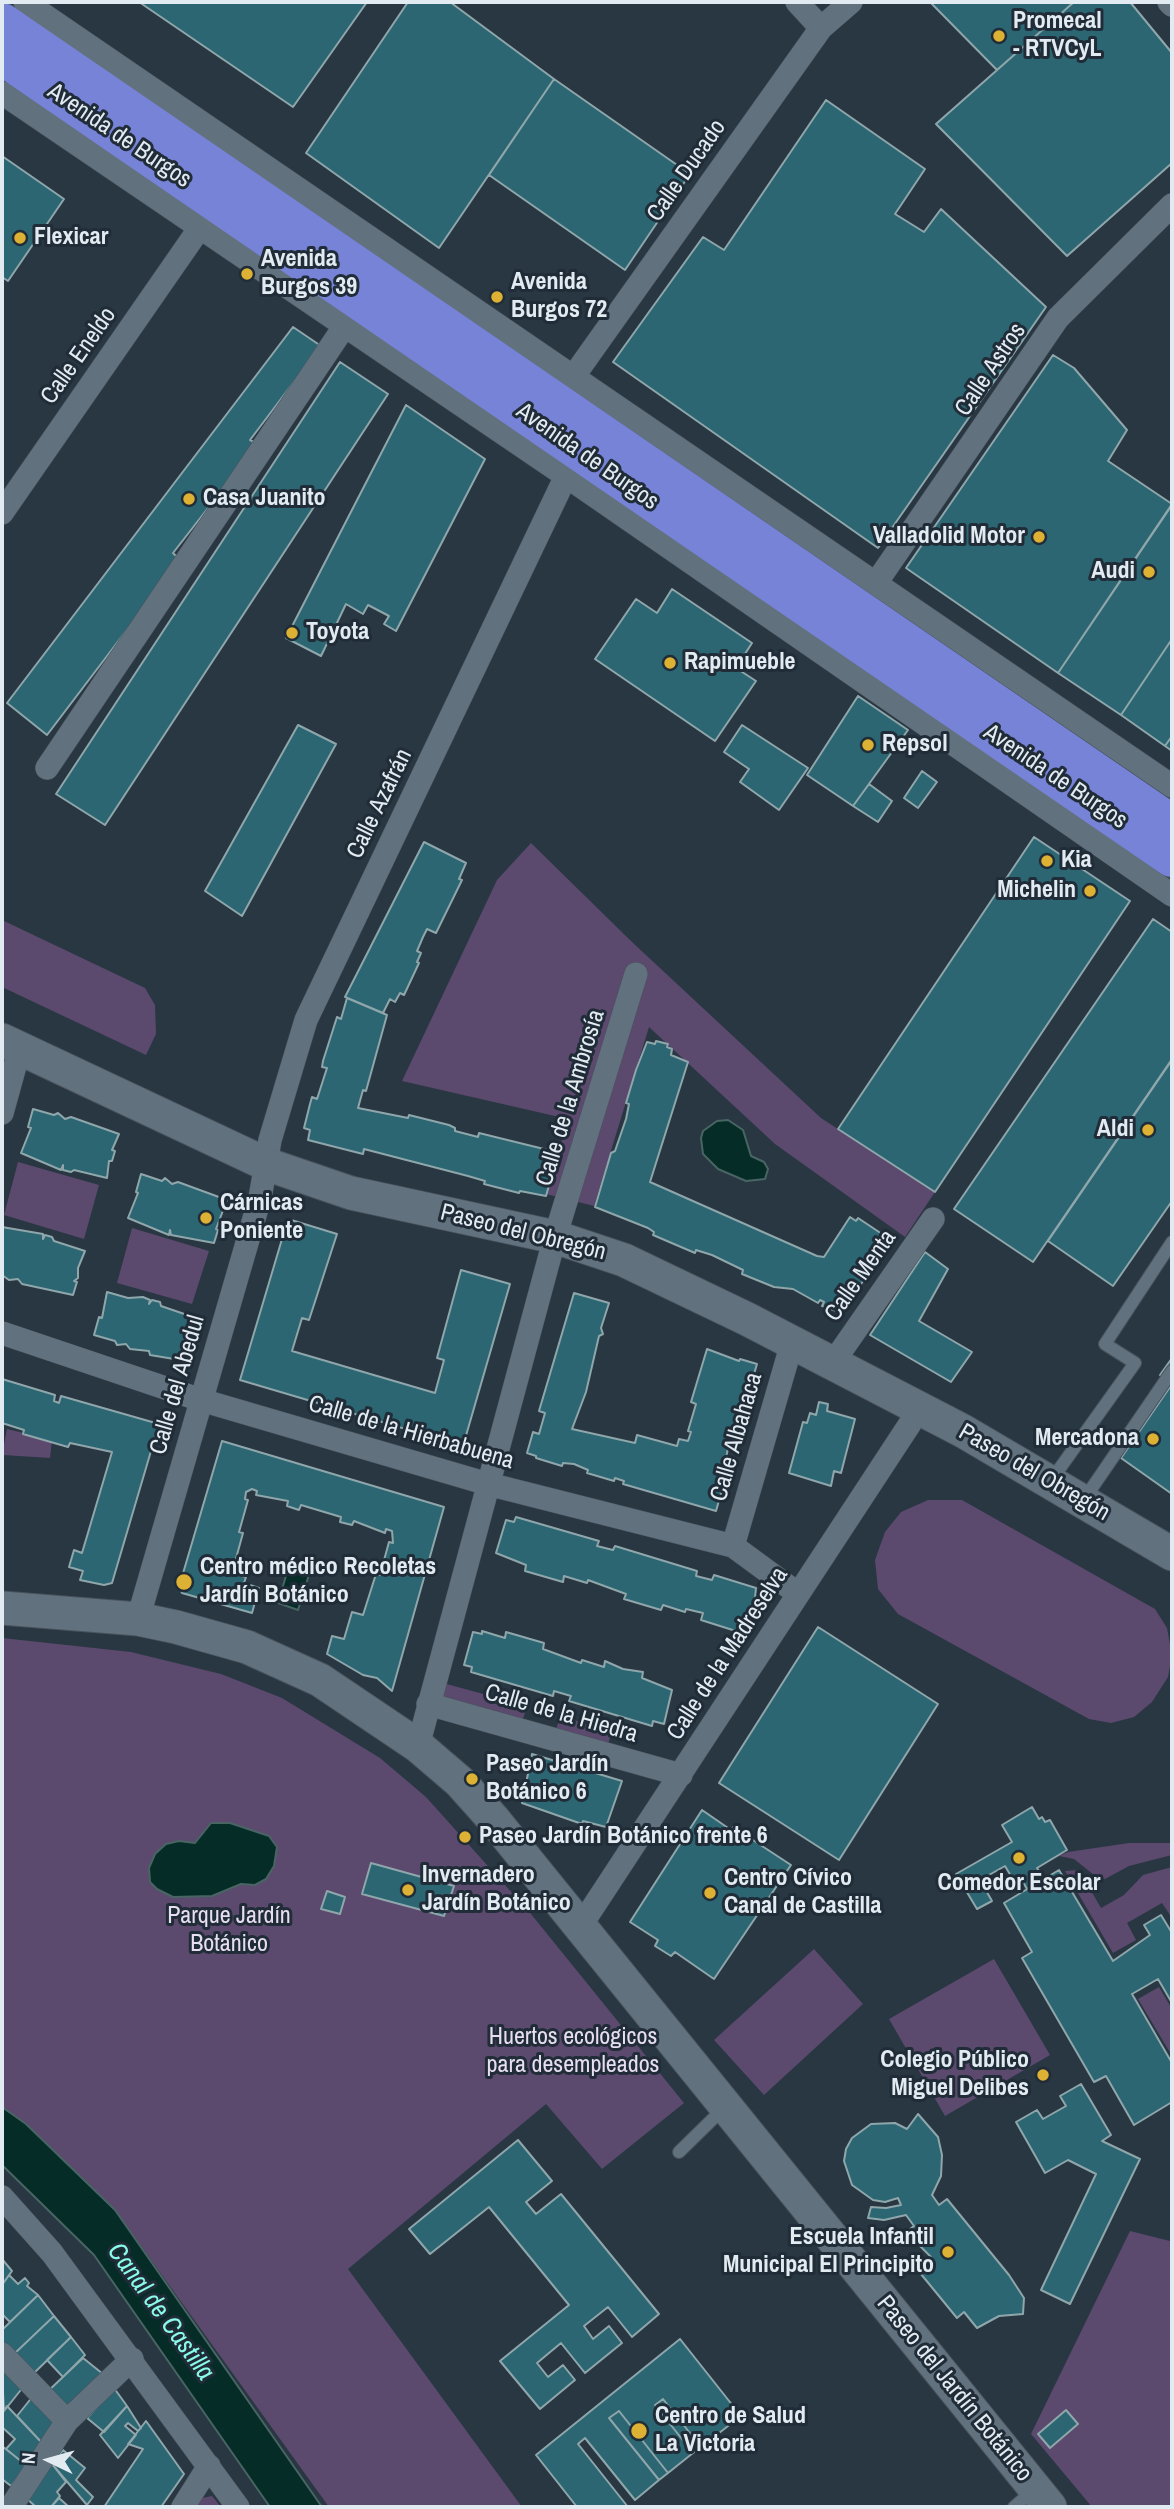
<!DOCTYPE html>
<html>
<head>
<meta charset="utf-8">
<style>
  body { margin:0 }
  #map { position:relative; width:1174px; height:2509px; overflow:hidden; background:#293742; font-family:"Archivo Narrow",sans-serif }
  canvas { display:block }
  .frame { position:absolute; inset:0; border:4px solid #e3ebf2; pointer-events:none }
  .north { position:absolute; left:14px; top:2425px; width:70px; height:70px; -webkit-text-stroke:5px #202c37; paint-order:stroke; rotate:275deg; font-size:19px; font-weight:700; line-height:28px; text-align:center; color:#e3ebf2 }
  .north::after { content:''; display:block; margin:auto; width:24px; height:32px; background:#e3ebf2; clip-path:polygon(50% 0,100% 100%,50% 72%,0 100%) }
</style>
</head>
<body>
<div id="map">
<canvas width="1174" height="2509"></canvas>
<div class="frame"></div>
<div class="north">N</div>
</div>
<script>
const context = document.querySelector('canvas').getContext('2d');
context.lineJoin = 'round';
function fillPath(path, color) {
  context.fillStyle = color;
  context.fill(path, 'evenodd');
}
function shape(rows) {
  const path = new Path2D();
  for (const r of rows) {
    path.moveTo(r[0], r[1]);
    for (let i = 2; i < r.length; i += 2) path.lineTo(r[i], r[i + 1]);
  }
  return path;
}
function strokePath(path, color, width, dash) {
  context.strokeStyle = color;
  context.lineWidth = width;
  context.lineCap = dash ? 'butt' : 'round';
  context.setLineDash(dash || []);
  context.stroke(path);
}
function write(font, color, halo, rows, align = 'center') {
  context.font = font + ' "Archivo Narrow",sans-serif';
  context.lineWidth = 6;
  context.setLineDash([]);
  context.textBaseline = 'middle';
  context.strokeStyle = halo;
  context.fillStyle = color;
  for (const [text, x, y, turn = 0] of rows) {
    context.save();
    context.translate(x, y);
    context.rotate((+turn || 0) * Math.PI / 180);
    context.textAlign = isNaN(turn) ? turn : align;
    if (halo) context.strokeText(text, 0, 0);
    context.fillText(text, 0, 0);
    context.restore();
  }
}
const green = shape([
  [531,843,632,942,821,1118,935,1192,905,1237,775,1144,649,1027,594,1206,546,1194,568,1119,402,1081,497,880],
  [2,920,145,988,155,1005,156,1034,146,1055,2,987],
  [18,1162,99,1185,84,1239,4,1215],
  [132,1228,209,1251,192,1304,117,1283],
  [7,1429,52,1440,50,1458,3,1455,2,1467,2,1455],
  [928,1500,962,1500,1155,1609,1167,1628,1172,1655,1168,1677,1152,1702,1134,1717,1111,1723,1089,1719,898,1614,878,1589,875,1560,885,1532,901,1512],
  [2,1638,131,1652,221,1674,282,1698,380,1758,426,1797,531,1914,684,2103,602,2169,546,2104,348,2269,522,2507,329,2507,115,2210,26,2124,2,2107],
  [443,1683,527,1706,519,1732,436,1709],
  [560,1716,612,1731,604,1758,552,1744],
  [1129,1843,1172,1843,1172,1855,1129,1866,1105,1879,1094,1875,1074,1859,1059,1856,1068,1852],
  [1172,1867,1172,1918,1162,1903,1127,1923,1136,1940,1113,1953,1065,1871,1079,1870,1101,1908,1124,1895,1143,1875],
  [814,1949,863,2004,764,2095,714,2040],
  [994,1959,1050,2055,945,2116,889,2019],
  [1159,1987,1172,2009,1172,2056,1138,1999],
  [1130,2231,1170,2241,1172,2238,1172,2507,1092,2507,1031,2434],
  [212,2496,221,2507,196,2507,202,2498]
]);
const water = shape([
  [728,1120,743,1130,751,1156,764,1162,768,1169,765,1179,746,1181,718,1169,703,1154,701,1138,703,1131,717,1121,728,1120],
  [290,1562,311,1568,298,1610,278,1603,290,1562],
  [211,1823,230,1823,269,1836,277,1847,274,1866,266,1879,255,1885,241,1884,212,1896,173,1897,157,1889,150,1882,149,1868,155,1854,166,1844,179,1841,195,1843,211,1823],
  [2,2107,26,2124,115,2210,322,2507,270,2507,94,2255,2,2165,2,2107]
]);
const building = shape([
  [139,2,367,2,293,107,139,2],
  [408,2,450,2,554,79,439,248,306,153,408,2],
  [930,2,1074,2,997,70,930,2],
  [1074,2,1130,2,1172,53,1172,163,1067,256,936,124,1074,2],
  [554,79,690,174,625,270,489,175,554,79],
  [826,100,925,169,895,214,924,232,941,209,1046,307,878,548,613,362,703,237,724,250,826,100],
  [2,156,64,199,8,281,2,277,2,156],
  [293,327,321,346,250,440,258,444,173,553,180,560,47,735,7,703,293,327],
  [1053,355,1074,368,1127,430,1108,461,1172,504,1058,673,906,568,1053,355],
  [340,362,388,394,105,825,56,794,340,362],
  [406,405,485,459,396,631,384,624,389,616,368,605,363,614,346,604,321,656,286,638,406,405],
  [1172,505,1172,639,1121,715,1058,673,1172,505],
  [672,589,752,643,736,668,756,681,715,741,595,659,636,599,657,613,672,589],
  [1172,639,1172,736,1165,746,1121,715,1172,639],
  [858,696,908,730,853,806,807,775,858,696],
  [298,725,336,744,242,916,205,891,298,725],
  [742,725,808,768,779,810,740,782,749,769,724,752,742,725],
  [1172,736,1172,751,1165,746,1172,736],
  [922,771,937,782,918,808,904,798,922,771],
  [869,784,892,801,878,822,853,806,869,784],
  [1034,837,1130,901,935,1192,838,1129,1034,837],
  [424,842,466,863,459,879,462,880,436,933,427,929,423,937,417,951,421,953,417,962,419,963,404,995,400,993,395,1002,390,999,383,1013,345,997,424,842],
  [1153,919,1172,932,1172,1059,1033,1262,954,1209,1153,919],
  [347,998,387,1015,366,1091,363,1090,358,1108,408,1118,409,1115,449,1125,455,1128,455,1131,478,1137,479,1133,548,1150,547,1155,557,1157,546,1196,520,1191,519,1193,484,1184,485,1181,468,1176,364,1149,363,1154,308,1140,310,1130,304,1128,310,1104,312,1097,317,1099,327,1068,322,1067,323,1061,337,1017,341,1019,347,998],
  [656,1041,668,1044,667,1047,672,1049,671,1055,688,1062,650,1182,817,1256,824,1257,850,1217,856,1221,858,1218,882,1234,880,1238,886,1242,873,1258,873,1266,842,1313,822,1306,824,1302,820,1300,818,1303,793,1289,774,1287,742,1274,743,1270,712,1255,696,1250,695,1253,653,1235,654,1232,648,1228,595,1207,611,1153,615,1151,626,1119,629,1104,626,1103,636,1070,647,1042,655,1044,656,1041],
  [1172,1060,1172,1201,1113,1286,1048,1241,1172,1060],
  [33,1109,54,1115,58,1113,65,1119,71,1117,119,1134,112,1150,115,1151,112,1161,109,1161,107,1178,74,1170,71,1172,63,1170,63,1165,61,1170,21,1153,31,1128,28,1127,33,1109],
  [141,1174,162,1181,165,1178,172,1184,178,1182,227,1200,216,1229,218,1230,214,1243,171,1235,170,1230,169,1235,128,1218,138,1193,136,1192,141,1174],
  [288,1219,337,1234,309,1320,302,1318,292,1351,435,1393,444,1360,437,1358,461,1270,510,1284,463,1446,240,1380,288,1219],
  [2,1227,43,1234,43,1239,45,1235,52,1237,54,1241,85,1251,78,1268,78,1278,74,1281,77,1282,73,1295,22,1284,18,1279,9,1280,2,1275,2,1227],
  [925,1252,948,1269,919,1321,972,1352,951,1382,870,1335,925,1252],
  [107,1292,128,1298,143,1297,150,1300,149,1304,152,1300,160,1302,161,1306,193,1317,182,1346,184,1347,180,1360,150,1355,149,1351,130,1349,126,1344,117,1345,115,1341,94,1335,99,1317,102,1318,107,1292],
  [574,1293,609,1303,601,1328,603,1334,599,1336,586,1392,572,1429,635,1443,637,1435,677,1446,679,1439,688,1441,691,1432,688,1431,696,1404,691,1402,707,1349,739,1361,740,1359,757,1364,733,1445,729,1444,727,1453,726,1461,730,1462,716,1511,623,1484,624,1481,615,1478,614,1481,587,1473,588,1470,574,1464,563,1463,562,1466,536,1458,536,1456,527,1453,533,1432,539,1434,545,1413,539,1411,574,1293],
  [1172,1358,1172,1494,1121,1458,1172,1384,1160,1375,1172,1358],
  [2,1379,55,1395,54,1401,59,1403,61,1396,159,1424,112,1583,104,1585,80,1580,83,1571,69,1567,74,1550,82,1553,112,1452,70,1443,68,1447,23,1434,24,1430,2,1423,2,1379],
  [819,1402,828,1404,827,1411,855,1419,841,1473,834,1471,831,1486,789,1473,803,1422,807,1423,810,1413,816,1415,819,1402],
  [222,1441,444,1507,392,1691,377,1678,363,1675,327,1654,332,1636,344,1639,352,1612,363,1615,376,1574,380,1575,389,1542,393,1543,392,1531,386,1529,385,1533,354,1521,352,1525,340,1522,341,1517,301,1505,299,1510,287,1506,288,1501,256,1495,257,1491,252,1489,246,1492,245,1499,248,1500,239,1532,243,1533,232,1573,246,1577,244,1583,259,1588,252,1613,182,1593,179,1587,222,1441],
  [516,1517,599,1541,597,1546,613,1550,615,1546,697,1571,696,1576,712,1580,714,1575,756,1588,754,1608,750,1607,739,1632,701,1620,703,1613,686,1609,685,1612,663,1605,661,1610,624,1599,626,1594,588,1580,587,1583,564,1576,563,1582,525,1571,526,1565,496,1553,506,1520,514,1522,516,1517],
  [818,1627,938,1704,839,1860,719,1783,818,1627],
  [482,1631,505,1638,506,1632,544,1643,543,1649,581,1663,582,1660,604,1667,605,1661,623,1669,643,1672,642,1678,672,1690,664,1724,653,1721,652,1726,569,1701,571,1696,554,1691,553,1696,471,1672,472,1667,464,1665,473,1632,482,1634,482,1631],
  [532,1754,622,1781,606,1827,583,1821,582,1824,522,1803,532,1754],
  [1032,1807,1039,1819,1042,1817,1045,1822,1050,1820,1067,1850,1037,1868,1044,1879,1027,1889,1020,1877,1014,1881,1005,1866,980,1880,992,1901,977,1909,956,1874,1012,1842,1002,1825,1032,1807],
  [702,1810,731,1830,733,1827,791,1865,714,1979,675,1952,671,1956,655,1946,658,1940,630,1922,702,1810],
  [371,1863,454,1886,444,1916,362,1894,371,1863],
  [1059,1870,1113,1961,1150,1935,1144,1925,1161,1915,1172,1933,1172,2003,1158,1979,1132,1994,1172,2063,1172,2102,1134,2125,1106,2076,1094,2082,1022,1958,1032,1952,1004,1903,1059,1870],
  [327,1891,345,1897,340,1914,321,1909,327,1891],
  [1081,2084,1111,2135,1102,2141,1140,2159,1070,2304,1041,2290,1096,2174,1068,2160,1045,2173,1016,2122,1037,2110,1043,2119,1066,2106,1060,2096,1081,2084],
  [918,2114,938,2137,942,2155,941,2176,932,2195,939,2205,947,2199,1009,2275,1024,2298,1023,2314,999,2316,977,2328,964,2312,957,2318,916,2268,931,2257,906,2232,914,2226,906,2215,884,2220,868,2218,871,2207,886,2208,901,2205,898,2198,885,2202,873,2200,852,2185,844,2161,846,2149,852,2138,871,2124,895,2123,907,2129,918,2114],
  [518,2140,552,2181,526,2202,536,2214,561,2194,659,2314,632,2337,608,2307,584,2326,593,2339,609,2326,622,2343,585,2373,561,2343,537,2363,548,2377,563,2365,575,2380,540,2409,500,2361,569,2305,489,2207,430,2254,409,2229,518,2140],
  [2,2259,12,2271,2,2285,2,2259],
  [9,2275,18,2284,25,2278,29,2283,27,2286,38,2295,10,2322,2,2314,2,2285,9,2275],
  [38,2295,54,2316,13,2355,2,2341,2,2330,38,2295],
  [54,2316,71,2337,31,2376,13,2355,54,2316],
  [71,2337,85,2355,63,2377,47,2360,71,2337],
  [680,2339,741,2416,701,2447,663,2399,655,2405,693,2453,668,2473,619,2411,609,2418,659,2480,635,2500,585,2438,578,2444,628,2507,577,2507,536,2455,680,2339],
  [83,2358,103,2374,63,2413,46,2393,83,2358],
  [6,2368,24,2386,4,2411,2,2374,6,2368],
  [114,2388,127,2406,104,2432,87,2418,114,2388],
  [33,2396,59,2424,43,2444,17,2416,33,2396],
  [663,2399,701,2447,693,2453,655,2405,663,2399],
  [7,2406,43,2444,27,2466,6,2449,15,2439,2,2427,2,2414,7,2406],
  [127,2406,141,2428,138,2431,128,2423,125,2426,136,2435,118,2458,100,2435,127,2406],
  [1066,2410,1078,2424,1050,2448,1038,2434,1066,2410],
  [619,2411,668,2473,659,2480,609,2418,619,2411],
  [146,2421,184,2474,161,2507,104,2507,143,2449,128,2444,146,2421],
  [2,2446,27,2466,11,2486,2,2479,2,2446],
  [63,2450,85,2468,76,2480,93,2497,87,2505,52,2464,63,2450],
  [52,2464,66,2482,57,2492,60,2496,51,2507,36,2507,25,2497,52,2464],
  [59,2498,69,2507,51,2507,59,2498]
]);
const lane = shape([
  [1050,1482,1135,1363,1105,1344,1172,1242],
  [1083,1501,1172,1371],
  [679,2152,724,2108],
  [1014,2507,1035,2489]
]);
const street = shape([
  [25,2,1172,786],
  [797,2,821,28],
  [1169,2,1172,5],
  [2,93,566,476,1172,895],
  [573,377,821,28,851,2],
  [2,513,199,229],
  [876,583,1058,318,1172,205],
  [47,768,344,327],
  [2,1113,20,1048],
  [2,1333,201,1400,488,1484,733,1546,797,1593],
  [832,1364,933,1219],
  [733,1546,792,1343],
  [138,1619,260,1198,270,1140,306,1020,566,476],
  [428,1704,681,1775],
  [418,1746,555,1237,636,974],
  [580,1927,919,1410],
  [2,2197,52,2253,238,2507],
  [2,2354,67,2421],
  [11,2507,67,2421,132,2359],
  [183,2507,209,2466]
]);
const secondary = shape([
  [2,1040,266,1164,351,1193,555,1237,624,1260,747,1319,963,1431,1172,1554],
  [2,1608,138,1619,176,1627,247,1647,320,1680,418,1746,460,1782,494,1820,1050,2507]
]);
const highway = shape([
  [2,22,1172,824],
  [2,56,1172,858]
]);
const markers = [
  [999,36,7,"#ddb133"],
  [20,238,7,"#ddb133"],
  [247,274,7,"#ddb133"],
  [497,297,7,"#ddb133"],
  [189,499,7,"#ddb133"],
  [1039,537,7,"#ddb133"],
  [1149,572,7,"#ddb133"],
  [292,633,7,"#ddb133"],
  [670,663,7,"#ddb133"],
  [868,745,7,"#ddb133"],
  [1047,861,7,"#ddb133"],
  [1090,891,7,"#ddb133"],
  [1148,1130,7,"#ddb133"],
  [206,1218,7,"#ddb133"],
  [1153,1439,7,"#ddb133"],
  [184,1582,9,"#ddb133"],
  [472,1779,7,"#ddb133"],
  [465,1837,7,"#ddb133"],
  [1019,1858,7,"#ddb133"],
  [408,1890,7,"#ddb133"],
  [710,1893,7,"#ddb133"],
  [1043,2075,7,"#ddb133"],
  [948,2252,7,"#ddb133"],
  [639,2431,9,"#ddb133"]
];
const poiNames = [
  ["Promecal",1013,22],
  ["- RTVCyL",1013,50],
  ["Flexicar",34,238],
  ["Avenida",261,260],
  ["Burgos 39",261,288],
  ["Avenida",511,283],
  ["Burgos 72",511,311],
  ["Casa Juanito",203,499],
  ["Valladolid Motor",1025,537,"right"],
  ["Audi",1135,572,"right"],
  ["Toyota",306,633],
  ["Rapimueble",684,663],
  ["Repsol",882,745],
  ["Kia",1061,861],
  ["Michelin",1076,891,"right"],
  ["Aldi",1134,1130,"right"],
  ["Cárnicas",220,1204],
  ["Poniente",220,1232],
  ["Mercadona",1139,1439,"right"],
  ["Centro médico Recoletas",200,1568],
  ["Jardín Botánico",200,1596],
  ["Paseo Jardín",486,1765],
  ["Botánico 6",486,1793],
  ["Paseo Jardín Botánico frente 6",479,1837],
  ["Invernadero",422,1876],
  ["Jardín Botánico",422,1904],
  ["Centro Cívico",724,1879],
  ["Canal de Castilla",724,1907],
  ["Comedor Escolar",1019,1884,"center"],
  ["Colegio Público",1029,2061,"right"],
  ["Miguel Delibes",1029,2089,"right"],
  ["Escuela Infantil",934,2238,"right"],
  ["Municipal El Principito",934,2266,"right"],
  ["Centro de Salud",655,2417],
  ["La Victoria",655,2445]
];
const streetNames = [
  ["Avenida de Burgos",119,136,34],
  ["Calle Ducado",687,171,-55],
  ["Calle Eneldo",79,356,-55],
  ["Calle Astros",991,370,-56],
  ["Avenida de Burgos",587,457,35],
  ["Avenida de Burgos",1055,777,34],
  ["Calle Azafrán",380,804,-64],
  ["Calle de la Ambrosía",571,1098,-73],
  ["Paseo del Obregón",523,1233,14],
  ["Calle Menta",861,1276,-55],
  ["Calle del Abedul",178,1385,-74],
  ["Calle de la Hierbabuena",411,1433,16],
  ["Calle Albahaca",737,1437,-74],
  ["Paseo del Obregón",1034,1473,30],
  ["Calle de la Madreselva",728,1654,-57],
  ["Calle de la Hiedra",561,1714,16],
  ["Paseo del Jardín Botánico",954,2389,51]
];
const parkNames = [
  ["Parque Jardín",229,1917],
  ["Botánico",229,1945],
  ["Huertos ecológicos",573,2038],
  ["para desempleados",573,2066]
];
const waterNames = [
  ["Canal de Castilla",160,2312,54]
];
fillPath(green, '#5b496e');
fillPath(water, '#062c27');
strokePath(water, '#486564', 2);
fillPath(building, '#2b6672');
strokePath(building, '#8fa6ab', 2);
strokePath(lane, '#48535d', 14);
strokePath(street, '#48535d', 24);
strokePath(secondary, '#48535d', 35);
strokePath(highway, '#48535d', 40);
strokePath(lane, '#62717e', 12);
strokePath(street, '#62717e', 23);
strokePath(secondary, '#62717e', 33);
strokePath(highway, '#7683d7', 38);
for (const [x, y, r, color] of markers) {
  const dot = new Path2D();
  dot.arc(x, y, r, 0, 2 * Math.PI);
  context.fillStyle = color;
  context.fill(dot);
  strokePath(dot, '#202c37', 2.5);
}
write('bold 24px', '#e3ebf2', '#202c37', poiNames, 'left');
write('24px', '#e3ebf2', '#202c37', streetNames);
write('24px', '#e7def1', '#202c37', parkNames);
write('italic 26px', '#89fbe8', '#202c37', waterNames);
</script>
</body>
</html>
